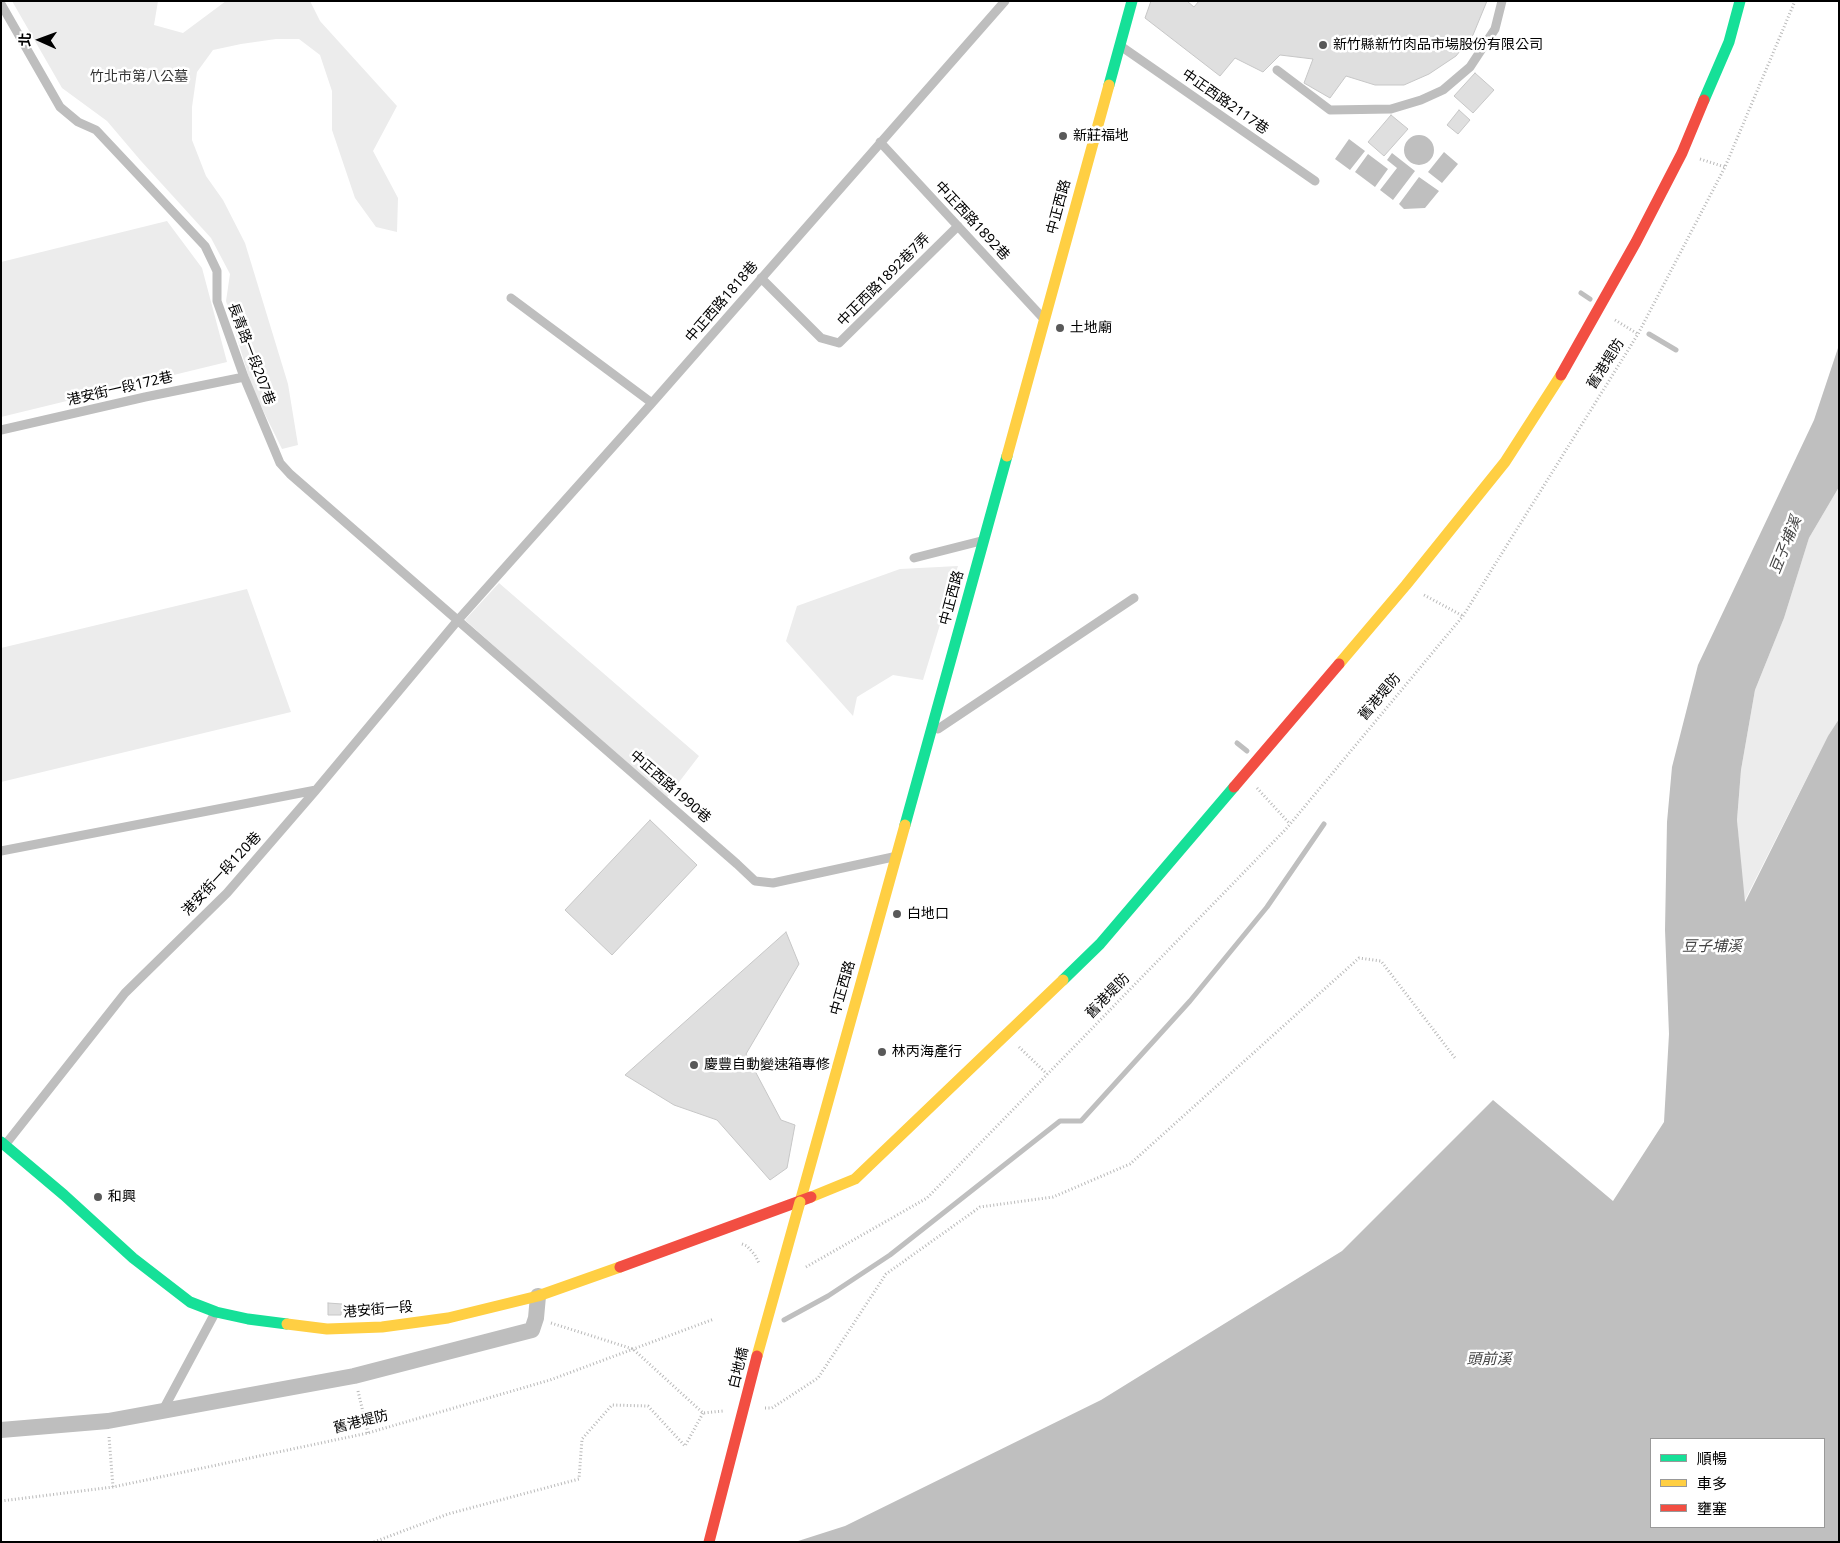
<!DOCTYPE html>
<html>
<head>
<meta charset="utf-8">
<style>
  body { margin:0 }
  #map { position:relative; width:1840px; height:1543px; overflow:hidden; background:#fff; font-family:"Noto Sans","Noto Sans TC",sans-serif }
  canvas { display:block }
  .frame { position:absolute; inset:0; border:2px solid #000; pointer-events:none }
  .legend { position:absolute; left:1650px; top:1438px; width:175px; height:90px; box-sizing:border-box; background:#fff; border:1px solid #999; margin:0; padding:6px 9px; list-style:none; font-size:15px; color:#000 }
  .legend li { display:flex; align-items:center; gap:10px; height:25px }
  .legend b { width:25px; border:1px solid #999 }
  .north { position:absolute; left:15px; top:15px; width:50px; height:50px; -webkit-text-stroke:4px #fff; paint-order:stroke; rotate:272deg; font-size:14px; font-weight:700; line-height:20px; text-align:center; color:#000 }
  .north::after { content:''; display:block; margin:auto; width:18px; height:22px; background:#000; clip-path:polygon(50% 0,100% 100%,50% 72%,0 100%) }
</style>
</head>
<body>
<div id="map">
<canvas width="1840" height="1543"></canvas>
<div class="frame"></div>
<ul class="legend">
<li><b style="height:6px;background:#16e098"></b>順暢</li>
<li><b style="height:6px;background:#ffcf43"></b>車多</li>
<li><b style="height:6px;background:#f24e42"></b>壅塞</li>
</ul>
<div class="north">北</div>
</div>
<script>
const context = document.querySelector('canvas').getContext('2d');
context.lineJoin = 'round';
function fillPath(path, color) {
  context.fillStyle = color;
  context.fill(path, 'evenodd');
}
function shape(rows) {
  const path = new Path2D();
  for (const r of rows) {
    if (r.length === 3) {
      path.moveTo(r[0] + r[2], r[1]);
      path.arc(r[0], r[1], r[2], 0, 2 * Math.PI);
      continue;
    }
    path.moveTo(r[0], r[1]);
    for (let i = 2; i < r.length; i += 2) path.lineTo(r[i], r[i + 1]);
  }
  return path;
}
function strokePath(path, color, width, dash) {
  context.strokeStyle = color;
  context.lineWidth = width;
  context.lineCap = dash ? 'butt' : 'round';
  context.setLineDash(dash || []);
  context.stroke(path);
}
function write(font, color, halo, rows, align = 'center') {
  context.font = font + ' "Noto Sans","Noto Sans TC",sans-serif';
  context.lineWidth = 5;
  context.setLineDash([]);
  context.textBaseline = 'middle';
  context.strokeStyle = halo;
  context.fillStyle = color;
  for (const [text, x, y, turn = 0] of rows) {
    context.save();
    context.translate(x, y);
    context.rotate((+turn || 0) * Math.PI / 180);
    context.textAlign = isNaN(turn) ? turn : align;
    if (halo) context.strokeText(text, 0, 0);
    context.fillText(text, 0, 0);
    context.restore();
  }
}
const green = shape([
  [12,1,158,1,154,25,183,33,226,1,310,1,320,21,397,106,373,151,398,198,397,232,376,227,355,198,332,130,332,91,320,55,299,39,276,39,241,44,213,50,197,72,192,107,192,140,206,176,223,200,245,243,288,384,298,445,282,449,252,388,226,301,230,274,211,238,141,161,107,121,62,88],
  [167,221,202,268,227,362,1,417,1,262],
  [1839,487,1839,719,1828,736,1744,902,1737,820,1741,770,1755,690,1784,618,1809,538],
  [958,566,923,680,893,675,857,697,853,716,786,641,797,606,900,569],
  [499,583,699,756,666,799,465,620],
  [247,589,291,712,1,782,1,648]
]);
const water = shape([
  [1419,150,15],
  [1349,139,1365,151,1350,170,1335,159],
  [1444,152,1458,164,1442,183,1428,172],
  [1392,153,1415,171,1393,200,1380,190,1397,168,1387,160],
  [1368,154,1388,169,1375,187,1355,172],
  [1419,177,1439,191,1425,208,1404,209,1399,204],
  [1839,345,1839,487,1809,538,1784,618,1755,690,1741,770,1737,820,1745,902,1828,736,1839,719,1839,1542,795,1542,845,1526,1101,1400,1342,1251,1493,1100,1613,1201,1664,1122,1669,1034,1665,930,1667,822,1672,767,1698,665,1814,420],
  [1824,1439,1824,1527,1651,1527,1651,1439]
]);
const stream = shape([
  [1581,293,1590,299],
  [1649,334,1676,350],
  [1237,743,1247,751],
  [784,1320,828,1296,890,1255,1060,1121,1081,1121,1190,1001,1267,907,1324,824]
]);
const building = shape([
  [1151,1,1187,1,1194,7,1199,1,1487,1,1473,35,1456,56,1429,74,1404,85,1375,85,1346,76,1330,98,1304,83,1313,59,1280,55,1263,72,1235,58,1220,76,1145,18,1151,1],
  [1475,73,1494,90,1473,113,1454,96,1475,73],
  [1459,110,1470,120,1458,134,1447,125,1459,110],
  [1391,115,1408,129,1384,156,1368,142,1391,115],
  [650,820,697,865,612,955,565,910,650,820],
  [786,932,799,964,746,1054,781,1120,795,1125,787,1168,770,1180,717,1120,674,1105,625,1075,786,932],
  [328,1303,342,1304,341,1315,328,1315,328,1303]
]);
const path = shape([
  [1700,159,1725,167],
  [1615,320,1638,334],
  [1424,595,1463,616],
  [1257,788,1290,824],
  [1019,1047,1047,1074],
  [742,1244,747,1246,755,1255,759,1263],
  [806,1267,927,1198,1286,829,1463,616,1638,334,1725,167,1795,1],
  [551,1323,633,1349,703,1413,723,1411],
  [358,1391,368,1433],
  [765,1408,772,1408,818,1378,886,1274,980,1207,1053,1197,1130,1164,1359,958,1381,961,1455,1058],
  [109,1437,113,1487],
  [1,1501,113,1487,368,1433,550,1380,714,1319],
  [374,1542,448,1514,579,1479,582,1439,612,1405,648,1406,685,1446,703,1413]
]);
const lane = shape([
  [1,4,60,107,78,122,96,130,205,246,217,271,217,301,244,377,280,463,290,474,737,864,755,881,773,883,893,857],
  [1122,47,1315,181],
  [1277,70,1330,110,1391,109,1421,100,1443,90,1470,67,1495,29,1502,1],
  [880,142,1042,317],
  [761,278,821,338,839,343,958,226],
  [511,298,652,403],
  [1,430,145,397,244,377],
  [914,558,981,541],
  [938,729,1134,598],
  [1,851,316,790],
  [5,1145,125,993,227,893,316,790,458,620,652,403,1005,1],
  [163,1410,215,1313]
]);
const street = shape([
  [1,1430,108,1421,354,1376,532,1330,536,1318,538,1296]
]);
const fast = shape([
  [1109,85,1132,1],
  [1704,100,1729,42,1740,1],
  [905,825,1007,456],
  [1063,980,1100,944,1234,787],
  [1,1142,64,1195,133,1258,190,1302,216,1312,248,1319,287,1324]
]);
const slow = shape([
  [1007,456,1109,85],
  [1339,664,1406,585,1505,462,1561,375],
  [811,1197,855,1179,1063,980],
  [800,1202,905,825],
  [287,1324,327,1329,382,1327,448,1318,538,1296,620,1267]
]);
const jam = shape([
  [1561,375,1636,242,1682,153,1704,100],
  [1234,787,1339,664],
  [620,1267,811,1197]
]);
const slowBridge = shape([
  [757,1356,800,1202]
]);
const jamBridge = shape([
  [709,1542,757,1356]
]);
const markers = [
  [1323,45,5,"#595959"],
  [1063,136,5,"#595959"],
  [1060,328,5,"#595959"],
  [897,914,5,"#595959"],
  [882,1052,5,"#595959"],
  [694,1065,5,"#595959"],
  [98,1197,5,"#595959"]
];
const poiNames = [
  ["新竹縣新竹肉品市場股份有限公司",1333,45],
  ["新莊福地",1073,136],
  ["土地廟",1070,328],
  ["白地口",907,914],
  ["林丙海產行",892,1052],
  ["慶豐自動變速箱專修",704,1065],
  ["和興",108,1197]
];
const parkNames = [
  ["竹北市第八公墓",139,77]
];
const streetNames = [
  ["中正西路2117巷",1225,102,35],
  ["中正西路",1059,207,-75],
  ["中正西路1892巷",972,221,47],
  ["中正西路1892巷7弄",884,280,-45],
  ["中正西路1818巷",722,302,-49],
  ["長青路一段207巷",251,354,69],
  ["舊港堤防",1606,364,-58],
  ["港安街一段172巷",120,389,-13],
  ["中正西路",952,598,-75],
  ["舊港堤防",1380,697,-50],
  ["中正西路1990巷",670,787,41],
  ["港安街一段120巷",222,874,-47],
  ["中正西路",843,988,-74],
  ["舊港堤防",1108,996,-46],
  ["港安街一段",378,1310,-5],
  ["白地橋",739,1368,-76],
  ["舊港堤防",361,1422,-14]
];
const waterNames = [
  ["豆子埔溪",1786,545,-68],
  ["豆子埔溪",1712,947],
  ["頭前溪",1489,1360]
];
fillPath(green, '#ececec');
fillPath(water, '#bfbfbf');
strokePath(stream, '#bfbfbf', 5);
fillPath(building, '#dfdfdf');
strokePath(building, '#c7c7c7', 1);
strokePath(path, '#b9b9b9', 3, [1, 2.5]);
strokePath(lane, '#bebebe', 9);
strokePath(street, '#bebebe', 16);
strokePath(fast, '#16e098', 11);
strokePath(slow, '#ffcf43', 11);
strokePath(jam, '#f24e42', 11);
strokePath(slowBridge, '#ffcf43', 11);
strokePath(jamBridge, '#f24e42', 11);
for (const [x, y, r, color] of markers) {
  const dot = new Path2D();
  dot.arc(x, y, r, 0, 2 * Math.PI);
  context.fillStyle = color;
  context.fill(dot);
  strokePath(dot, '#fff', 2);
}
write('14px', '#000', '#fff', poiNames, 'left');
write('14px', '#333', '#fff', parkNames);
write('14px', '#000', '#fff', streetNames);
write('italic 15px', '#444', '#fff', waterNames);
</script>
</body>
</html>
